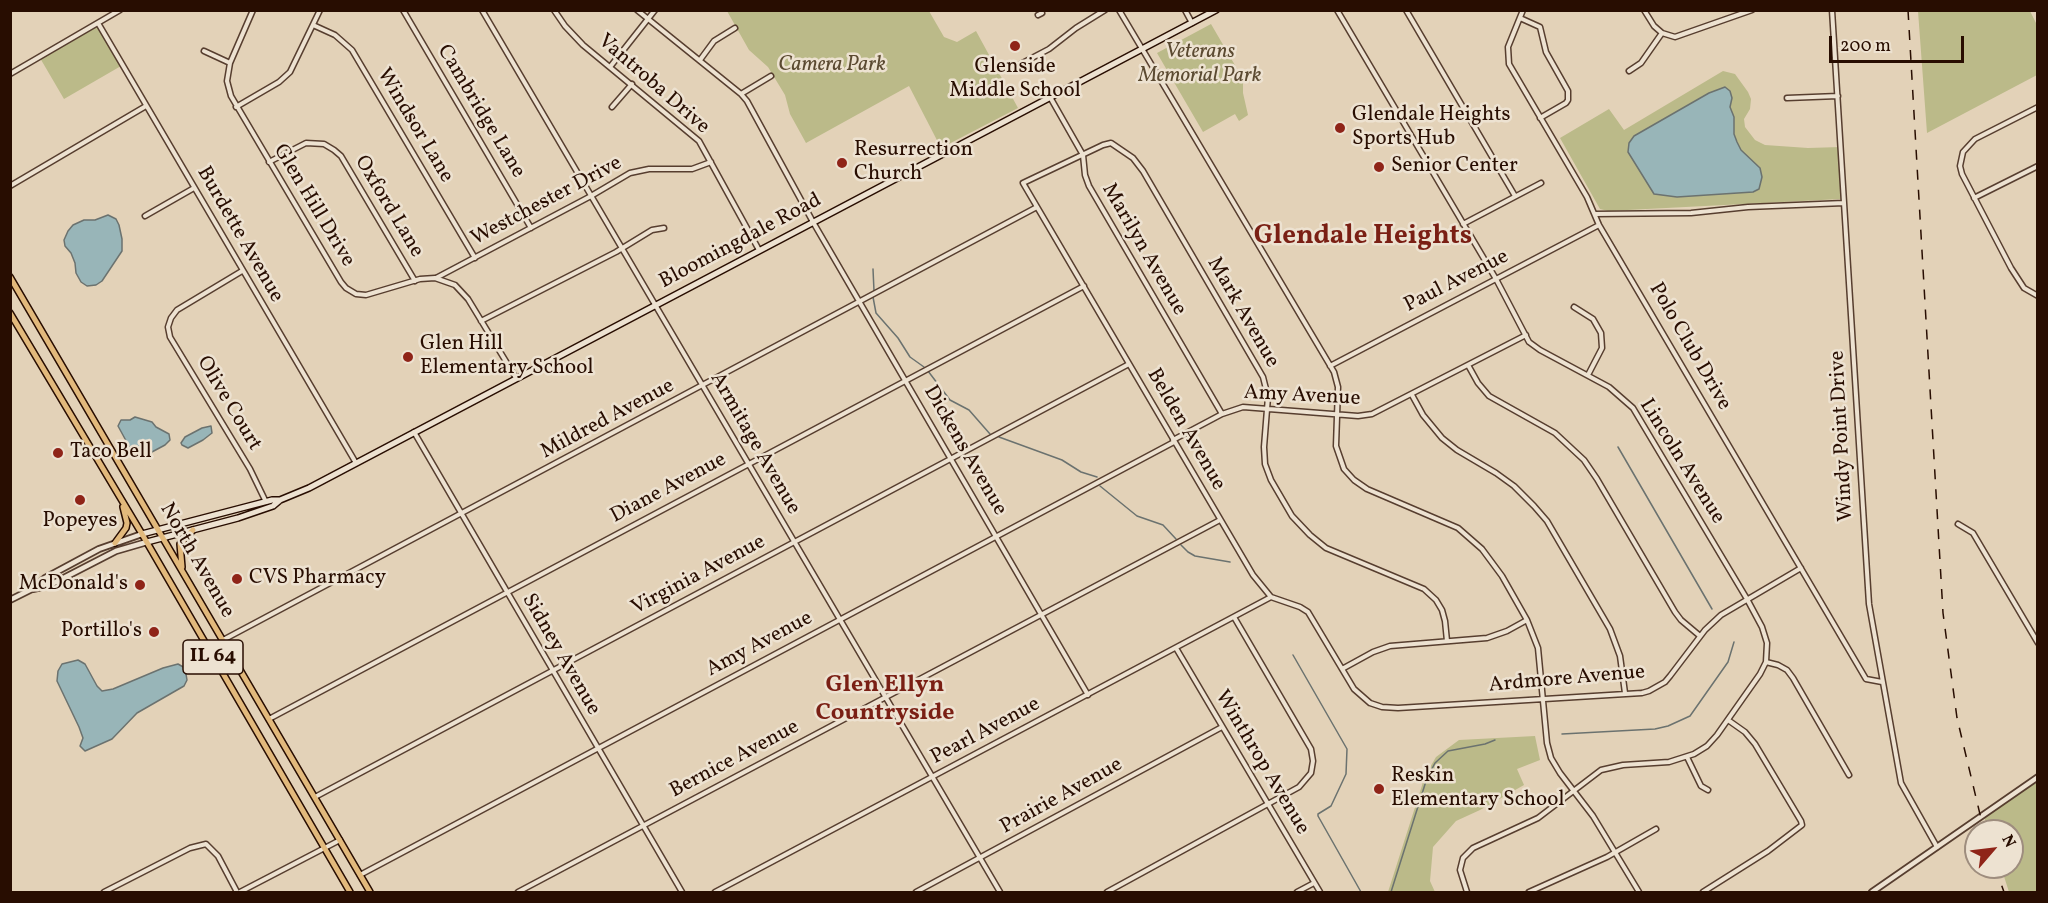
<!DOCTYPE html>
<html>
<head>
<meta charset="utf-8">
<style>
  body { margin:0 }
  #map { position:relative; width:2048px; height:903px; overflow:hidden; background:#e3d2b8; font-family:Vollkorn,serif }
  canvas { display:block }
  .frame { position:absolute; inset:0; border:12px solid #280d01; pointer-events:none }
  .north { position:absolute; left:1964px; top:819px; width:60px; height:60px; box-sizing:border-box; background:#ede2d1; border:2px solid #9e8d7e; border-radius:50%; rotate:62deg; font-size:16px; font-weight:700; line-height:24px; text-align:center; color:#280d01 }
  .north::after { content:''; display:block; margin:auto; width:21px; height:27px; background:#8f2418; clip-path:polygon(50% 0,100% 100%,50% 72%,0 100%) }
  .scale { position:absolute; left:1829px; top:36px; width:135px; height:27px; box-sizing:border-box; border:3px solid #280d01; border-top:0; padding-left:8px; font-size:18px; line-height:21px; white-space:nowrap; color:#280d01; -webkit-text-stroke:4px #ede2d1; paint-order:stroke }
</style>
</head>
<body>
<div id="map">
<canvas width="2048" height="903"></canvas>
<div class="frame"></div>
<div class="north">N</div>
<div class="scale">200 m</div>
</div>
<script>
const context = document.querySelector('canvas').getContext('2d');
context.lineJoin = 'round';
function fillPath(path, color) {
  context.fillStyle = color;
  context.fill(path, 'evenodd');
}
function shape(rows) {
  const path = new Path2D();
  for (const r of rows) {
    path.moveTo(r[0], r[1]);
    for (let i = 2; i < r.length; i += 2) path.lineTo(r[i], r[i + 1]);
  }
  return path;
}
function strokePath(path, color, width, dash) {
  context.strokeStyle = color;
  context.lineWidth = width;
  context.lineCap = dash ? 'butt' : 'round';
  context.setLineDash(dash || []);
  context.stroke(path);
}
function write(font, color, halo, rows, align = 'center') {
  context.font = font + ' Vollkorn,serif';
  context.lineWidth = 5;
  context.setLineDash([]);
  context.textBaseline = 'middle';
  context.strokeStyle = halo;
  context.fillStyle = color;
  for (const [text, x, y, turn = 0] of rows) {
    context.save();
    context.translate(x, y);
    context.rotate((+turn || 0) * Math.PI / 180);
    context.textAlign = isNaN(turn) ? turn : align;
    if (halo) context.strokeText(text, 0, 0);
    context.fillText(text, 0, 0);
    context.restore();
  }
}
const green = shape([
  [727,11,929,11,944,37,957,42,976,31,1018,108,941,148,909,86,806,143,790,114,785,95,768,67,749,50],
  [1918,11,2030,11,2037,25,2037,75,1927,133],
  [1211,24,1243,79,1243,93,1248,115,1239,121,1235,114,1203,132,1157,53],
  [97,25,121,66,64,99,40,58],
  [1723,71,1735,74,1748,92,1751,99,1750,109,1744,119,1745,127,1755,140,1765,145,1808,148,1841,147,1841,199,1608,211,1600,209,1560,138,1609,109,1624,130],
  [1535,736,1540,760,1517,769,1524,785,1480,810,1456,821,1433,847,1430,881,1435,892,1388,892,1425,776,1436,757,1459,740],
  [2037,780,2037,892,2009,892,2001,867,2012,867,2012,831,1989,831,1984,817]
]);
const water = shape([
  [1725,87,1730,91,1732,98,1730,107,1734,117,1734,134,1737,142,1741,150,1760,168,1762,177,1759,189,1753,192,1677,197,1654,194,1628,152,1629,143,1634,136,1709,93,1725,87],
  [108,215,116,219,119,225,122,239,122,251,102,281,96,285,87,286,81,282,76,273,75,263,71,253,65,246,64,240,68,231,73,225,84,220,95,220,108,215],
  [135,417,152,422,156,427,169,434,170,440,165,445,150,453,144,455,135,454,130,448,118,426,121,420,130,420,135,417],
  [211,426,212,433,203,440,188,448,182,445,181,443,185,437,202,428,211,426],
  [78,660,85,664,97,686,102,691,113,689,163,668,178,664,185,668,187,680,184,686,137,713,112,739,85,751,80,746,83,738,79,727,57,681,58,671,62,664,78,660]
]);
const stream = shape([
  [873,269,874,291],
  [873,297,876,313,898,338,910,357,924,367],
  [928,371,950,400,969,410,990,434],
  [999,437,1062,460,1081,472,1097,477],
  [1618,447,1712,609],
  [1100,486,1137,516,1163,525,1176,539],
  [1181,545,1188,552,1195,556,1230,562],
  [1293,655,1347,749,1346,774,1331,806,1318,814,1318,816,1361,892],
  [1562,734,1655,729,1668,726,1690,716,1728,662,1734,642],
  [1391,892,1427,778,1435,763,1448,751,1485,744,1495,740]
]);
const minor = shape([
  [253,10,230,63,227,81,231,96,341,282,346,288,356,294,366,295,420,279,435,278,455,285,468,299,516,378],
  [403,10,531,228],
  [482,10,1000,892],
  [554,10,565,26,583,45,699,141,759,250],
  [637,10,741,94,747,101,813,222,1088,695],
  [1119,10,1334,372,1338,387,1336,446,1344,469,1354,480,1367,489,1458,528,1482,549,1502,576,1527,620,1538,648,1547,743,1551,758,1560,773,1593,816,1639,892],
  [1185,10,1192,23],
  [1337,10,1496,279,1529,342,1540,350,1609,387,1633,408,1747,599,1762,627,1767,643,1766,662,1760,674,1717,735,1707,746,1694,754,1669,762,1623,765,1601,770,1538,818,1473,848,1463,858,1460,870,1467,892],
  [1406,10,1515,196],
  [1523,10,1508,47,1509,64,1587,197,1599,225,1866,679,1882,682],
  [1644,10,1654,26,1662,33,1675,37,1752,10],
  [1832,10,1869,604,1901,783,1937,847],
  [1038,15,1042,13],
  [1520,18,1540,27,1546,52,1568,91,1568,100,1566,103,1540,118],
  [98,23,356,463],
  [313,25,335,35,352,50,475,258],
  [204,51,230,63],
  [700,60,714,41,735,28],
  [610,67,655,10],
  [1009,70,1049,49,1076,28,1105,10],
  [1629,71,1641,63,1662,33],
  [10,74,120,10],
  [741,94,771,76],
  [1050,97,1083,155,1085,175,1089,186,1222,414],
  [1787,98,1838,96],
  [236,107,279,82,290,72,320,10],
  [612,107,632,84],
  [2038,107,1975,139,1963,152,1960,166,1962,174,2011,268,2024,288,2038,296],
  [269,162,306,143,324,144,334,150,341,156,415,281],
  [10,186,146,106],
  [1974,198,2038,166],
  [1595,214,1691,213,1748,207,1844,203],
  [145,216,194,188],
  [1463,224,1541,183],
  [242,271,177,310,171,318,168,327,170,337,250,469,266,502],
  [436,278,591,196,630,173,649,169,692,169,711,162],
  [1574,307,1593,319,1601,333,1602,348,1588,375],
  [481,321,616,252,652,230,664,228],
  [1468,365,1478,383,1489,396,1555,433,1584,460,1597,479,1675,612,1681,620,1700,636],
  [1330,366,1599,225],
  [1412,395,1423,415,1442,438,1457,450,1496,473,1514,486,1534,506,1547,521,1610,629,1620,656,1625,693],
  [414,432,682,892],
  [1173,440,1222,414,1243,407,1358,416,1372,414,1526,335],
  [1958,524,1973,533,2038,643],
  [223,640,1037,207],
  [1447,641,1445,621,1442,610,1436,600,1424,589,1326,548,1310,535,1292,516,1271,480,1265,464,1264,447,1268,397,1263,377,1143,171,1133,158,1111,143,1103,145,1023,183,1253,575,1271,597,1300,607,1308,612,1354,689,1370,703,1382,707,1398,708,1642,693,1649,691,1665,682,1670,676,1705,630,1721,615,1801,568],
  [1176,648,1320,892],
  [1766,662,1778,665,1787,670,1793,678,1849,775],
  [1342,669,1373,652,1390,646,1487,638,1507,631,1527,620],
  [269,719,1084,286],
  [1687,757,1701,786,1708,790],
  [315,797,1129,364],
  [360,875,1174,442],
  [104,892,190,848,206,844,218,856,237,892],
  [240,892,340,840],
  [518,892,1220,520],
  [715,892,1271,597],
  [916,892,1222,727],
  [1107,892,1299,787,1311,773,1313,761,1311,749,1234,617],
  [1297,892,1314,883],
  [1529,892,1607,857,1656,829],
  [1703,892,1768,851,1802,825,1801,821,1755,744,1745,732,1728,720]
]);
const tertiary = shape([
  [33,589,50,585,116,551,147,542],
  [10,600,32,589,45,578,99,549,142,534],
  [1872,892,2038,777]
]);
const secondary = shape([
  [142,534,272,500,280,500],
  [147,542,238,518,273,506,280,500,309,488,1216,10]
]);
const primary = shape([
  [10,277,370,892],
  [10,313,142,534,350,892],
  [115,543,126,528,127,523,123,507],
  [182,567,180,544,193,530]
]);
const rail = shape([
  [1908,10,1943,613,1957,718,1984,831],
  [1995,867,2004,892]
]);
const markers = [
  [1015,46,6,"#8f2418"],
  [1340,128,6,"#8f2418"],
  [842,163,6,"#8f2418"],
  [1379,167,6,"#8f2418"],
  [408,357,6,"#8f2418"],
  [58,453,6,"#8f2418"],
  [80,500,6,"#8f2418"],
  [237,579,6,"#8f2418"],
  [140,585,6,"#8f2418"],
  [154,632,6,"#8f2418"],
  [1379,789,6,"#8f2418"]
];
const shields = [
  [213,657,60]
];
const shieldNames = [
  ["IL 64",213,657]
];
const parkNames = [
  ["Veterans",1200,53],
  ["Memorial Park",1200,77],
  ["Camera Park",832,66]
];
const poiNames = [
  ["Glenside",1015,68,"center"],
  ["Middle School",1015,92,"center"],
  ["Glendale Heights",1352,116],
  ["Sports Hub",1352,140],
  ["Resurrection",854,151],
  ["Church",854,175],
  ["Senior Center",1391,167],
  ["Glen Hill",420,345],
  ["Elementary School",420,369],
  ["Taco Bell",70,453],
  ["Popeyes",80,522,"center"],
  ["CVS Pharmacy",249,579],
  ["McDonald's",128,585,"right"],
  ["Portillo's",142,632,"right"],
  ["Reskin",1391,777],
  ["Elementary School",1391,801]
];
const streetNames = [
  ["Vantroba Drive",653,85,41],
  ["Cambridge Lane",480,112,59],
  ["Windsor Lane",414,126,59],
  ["Westchester Drive",547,202,-28],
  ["Glen Hill Drive",313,206,59],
  ["Oxford Lane",388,207,59],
  ["Burdette Avenue",239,235,60],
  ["Bloomingdale Road",741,242,-28],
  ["Marilyn Avenue",1143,250,60],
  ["Paul Avenue",1457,282,-27],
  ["Mark Avenue",1242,313,60],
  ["Polo Club Drive",1689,347,60],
  ["Amy Avenue",1302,397,3],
  ["Olive Court",228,404,59],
  ["Mildred Avenue",608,420,-28],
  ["Belden Avenue",1185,430,60],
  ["Windy Point Drive",1843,436,-93],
  ["Armitage Avenue",754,444,60],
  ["Dickens Avenue",964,451,60],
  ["Lincoln Avenue",1681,462,58],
  ["Diane Avenue",669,489,-28],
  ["North Avenue",196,561,60],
  ["Virginia Avenue",699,576,-28],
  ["Amy Avenue",760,645,-28],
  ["Sidney Avenue",560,655,60],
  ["Ardmore Avenue",1567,680,-5],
  ["Pearl Avenue",986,732,-28],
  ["Bernice Avenue",735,760,-28],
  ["Winthrop Avenue",1261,763,59],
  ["Prairie Avenue",1062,797,-29]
];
const quarterNames = [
  ["Glen Ellyn",885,687],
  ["Countryside",885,715]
];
const districtNames = [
  ["Glendale Heights",1363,238]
];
fillPath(green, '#bbba89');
fillPath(water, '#98b5b8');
strokePath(water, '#6b726f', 1.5);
strokePath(stream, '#6b726f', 1.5);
strokePath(minor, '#573e2f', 7);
strokePath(tertiary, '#573e2f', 8);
strokePath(secondary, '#280d01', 8);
strokePath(primary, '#280d01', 8);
strokePath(minor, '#ede2d1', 4);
strokePath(tertiary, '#ede2d1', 4.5);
strokePath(secondary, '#ede2d1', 5);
strokePath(primary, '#e2b97c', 5);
strokePath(rail, '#280d01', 1.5, [10, 10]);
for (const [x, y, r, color] of markers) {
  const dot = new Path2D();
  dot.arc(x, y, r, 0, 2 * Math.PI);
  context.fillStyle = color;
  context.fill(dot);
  strokePath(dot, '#ede2d1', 2);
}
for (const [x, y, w] of shields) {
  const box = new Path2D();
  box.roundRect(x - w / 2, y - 17, w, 34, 4.5);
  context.fillStyle = '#ede2d1';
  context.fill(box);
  strokePath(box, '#280d01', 1.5);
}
write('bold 20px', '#280d01', null, shieldNames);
write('italic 21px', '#5b4a31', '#ede2d1', parkNames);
write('21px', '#280d01', '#ede2d1', poiNames, 'left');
write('21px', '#280d01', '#ede2d1', streetNames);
write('bold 24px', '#7a1f14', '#ede2d1', quarterNames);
write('bold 27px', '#7a1f14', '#ede2d1', districtNames);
</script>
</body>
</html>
